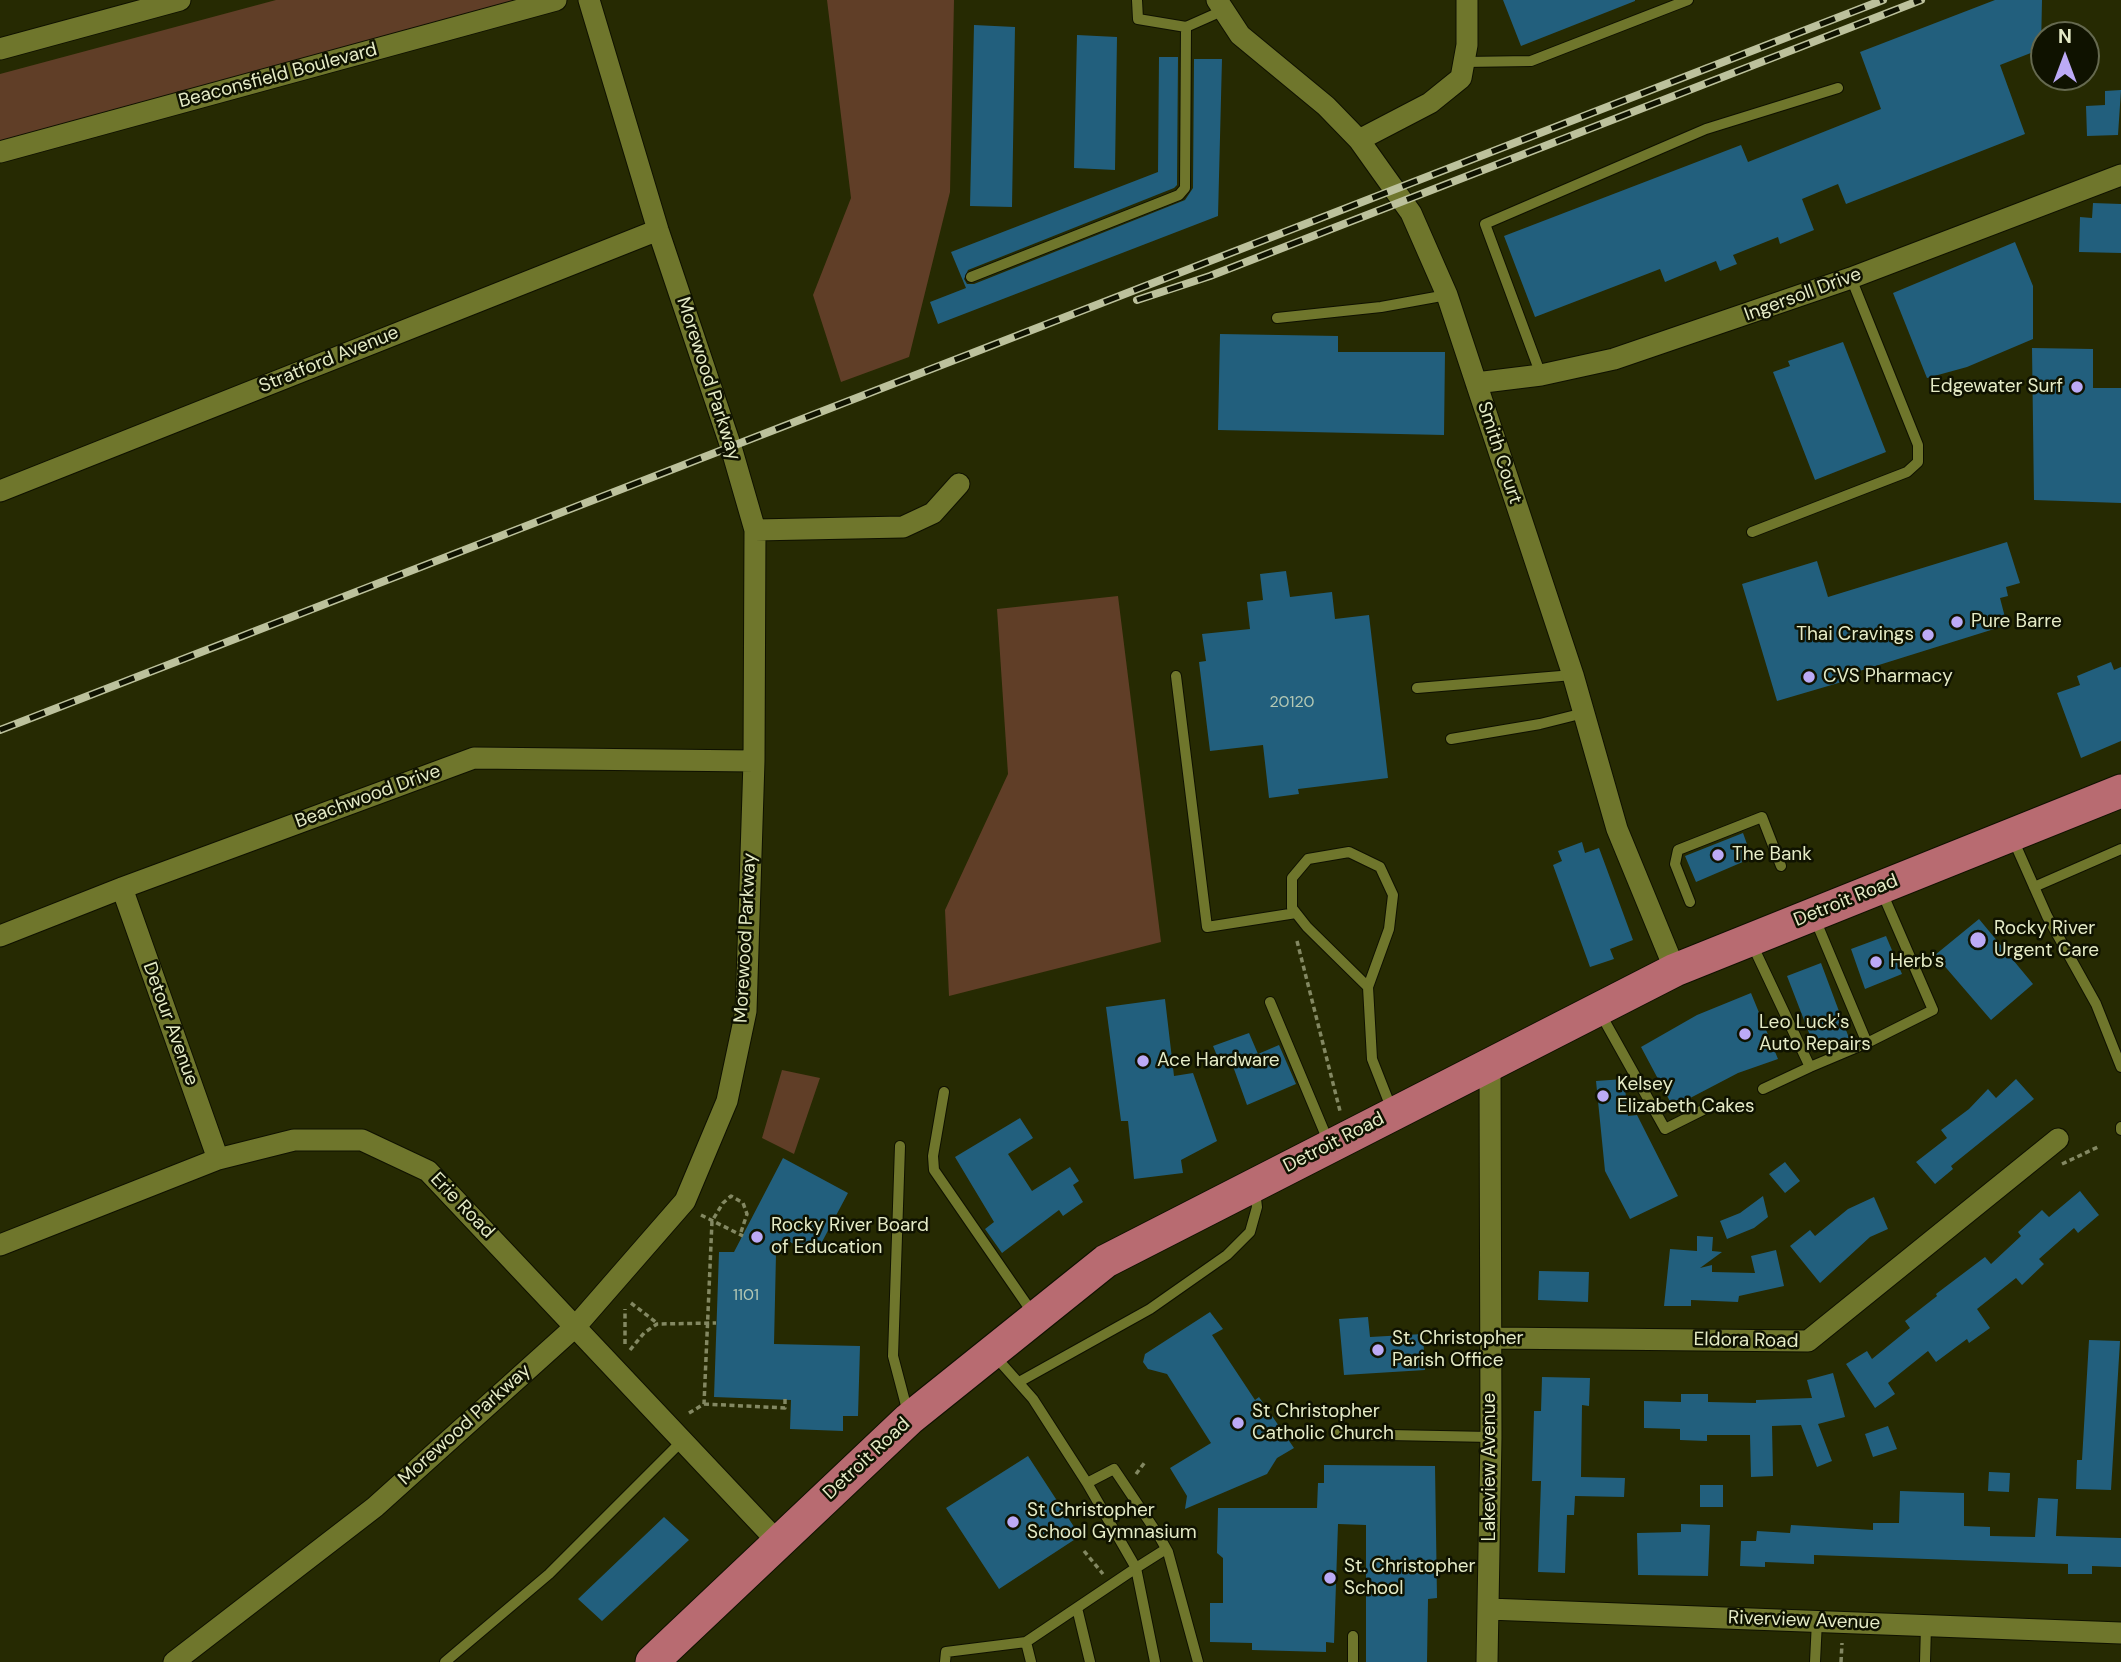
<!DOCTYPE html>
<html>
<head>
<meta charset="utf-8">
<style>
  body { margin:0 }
  #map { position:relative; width:2121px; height:1662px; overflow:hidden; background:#262a02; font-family:"DM Sans",sans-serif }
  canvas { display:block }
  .north { position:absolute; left:2030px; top:21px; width:70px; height:70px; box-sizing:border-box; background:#0f1200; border:2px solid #65694f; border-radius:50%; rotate:0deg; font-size:19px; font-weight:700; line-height:28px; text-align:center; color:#e5ebc6 }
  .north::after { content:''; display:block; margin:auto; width:24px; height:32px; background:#bcaaf6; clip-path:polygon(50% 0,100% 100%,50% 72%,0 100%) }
</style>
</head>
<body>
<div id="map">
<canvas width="2121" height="1662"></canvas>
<div class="north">N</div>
</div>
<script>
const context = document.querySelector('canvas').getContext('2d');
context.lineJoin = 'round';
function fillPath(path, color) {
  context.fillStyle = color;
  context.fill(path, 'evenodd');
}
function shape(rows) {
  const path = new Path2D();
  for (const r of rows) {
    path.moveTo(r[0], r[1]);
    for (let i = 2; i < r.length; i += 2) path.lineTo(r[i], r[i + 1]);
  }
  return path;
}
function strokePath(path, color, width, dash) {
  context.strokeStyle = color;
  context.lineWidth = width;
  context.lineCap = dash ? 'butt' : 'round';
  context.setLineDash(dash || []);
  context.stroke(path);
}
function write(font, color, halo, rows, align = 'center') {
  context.font = font + ' "DM Sans",sans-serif';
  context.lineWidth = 5;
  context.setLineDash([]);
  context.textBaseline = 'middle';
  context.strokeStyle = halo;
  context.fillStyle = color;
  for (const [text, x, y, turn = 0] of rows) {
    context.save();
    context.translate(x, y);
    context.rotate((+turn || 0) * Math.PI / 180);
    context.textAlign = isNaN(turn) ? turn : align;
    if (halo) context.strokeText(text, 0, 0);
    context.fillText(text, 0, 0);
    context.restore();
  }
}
const green = shape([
  [276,0,527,0,0,141,0,74],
  [827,0,954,0,950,192,909,357,841,382,813,295,851,198],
  [1118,596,1161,942,949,996,945,910,1008,774,997,609],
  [782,1070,820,1078,794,1154,762,1138]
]);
const building = shape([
  [1503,0,1635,0,1635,1,1521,46],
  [1995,0,2042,0,2041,49,2000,65,2025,134,1846,204,1838,184,1802,199,1814,230,1780,244,1778,237,1733,255,1737,264,1720,271,1716,261,1665,282,1660,269,1535,317,1504,236,1741,145,1748,162,1881,109,1860,52],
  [974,25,1015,27,1012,207,970,206],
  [1077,35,1117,37,1115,170,1074,168],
  [1159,57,1178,57,1177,185,1174,188,968,270,964,279,967,284,974,284,1185,200,1193,188,1194,59,1222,59,1218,216,938,324,930,302,966,288,951,252,1158,172],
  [2121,90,2118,135,2087,136,2086,106,2105,105,2105,91],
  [2093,203,2121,204,2121,253,2079,252,2080,217,2092,218],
  [2015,242,2033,286,2033,339,1967,367,1927,378,1893,293],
  [1220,334,1338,336,1338,352,1445,352,1444,435,1218,430],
  [1843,342,1886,452,1815,480,1773,372,1790,366,1788,361],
  [2032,348,2093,349,2093,388,2121,388,2121,503,2034,500],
  [2007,542,2020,583,2006,587,2008,596,2000,598,2007,625,1850,674,1852,679,1777,701,1742,584,1817,561,1828,597],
  [1286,571,1290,597,1332,592,1335,619,1369,615,1388,778,1298,789,1299,794,1269,798,1263,745,1210,751,1199,662,1206,661,1202,634,1250,629,1247,602,1263,600,1260,574],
  [2111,662,2114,670,2121,667,2121,741,2081,758,2057,693,2080,685,2077,676],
  [1743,833,1752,858,1696,882,1685,856],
  [1582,842,1585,853,1599,848,1633,940,1610,949,1614,959,1590,967,1553,865,1562,861,1558,851],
  [1979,919,2033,984,1991,1020,1935,955],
  [1886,936,1902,974,1865,989,1851,949],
  [1821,963,1849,1038,1816,1051,1787,976],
  [1751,993,1778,1059,1738,1073,1673,1107,1641,1047,1697,1015],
  [1165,999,1174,1076,1193,1073,1217,1141,1181,1160,1183,1173,1134,1179,1128,1121,1121,1121,1106,1007],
  [1249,1033,1258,1054,1279,1045,1296,1084,1247,1105,1230,1058,1220,1063,1213,1046],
  [1624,1079,1628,1116,1637,1115,1678,1196,1630,1219,1605,1171,1596,1081],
  [2016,1079,2034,1099,1951,1166,1953,1169,1935,1184,1916,1162,1947,1138,1941,1130,1969,1109,1988,1089,1996,1098],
  [1020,1118,1033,1138,1008,1154,1032,1191,1070,1167,1079,1181,1073,1185,1083,1202,1063,1216,1059,1210,1002,1253,985,1229,994,1222,955,1157],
  [783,1158,848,1193,815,1255,788,1241,782,1254,776,1254,774,1344,860,1346,858,1416,843,1416,843,1431,790,1429,791,1400,714,1397,719,1252,734,1252],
  [1785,1162,1800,1181,1785,1193,1769,1174],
  [2080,1191,2099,1215,2078,1233,2074,1228,2039,1259,2044,1264,2022,1285,2016,1278,1977,1309,1990,1328,1969,1343,1967,1339,1936,1362,1928,1351,1888,1383,1895,1394,1875,1408,1846,1364,1867,1351,1872,1359,1910,1328,1905,1321,1937,1296,1936,1294,1985,1257,1991,1264,2021,1236,2018,1232,2042,1210,2049,1217],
  [1763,1196,1768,1217,1754,1228,1727,1239,1720,1221,1740,1213],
  [1874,1197,1888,1229,1870,1237,1820,1283,1790,1246,1810,1230,1815,1236,1848,1209],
  [1697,1236,1713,1237,1712,1251,1722,1252,1700,1268,1712,1265,1712,1272,1755,1273,1751,1256,1776,1250,1784,1286,1739,1296,1738,1302,1691,1300,1691,1306,1664,1306,1670,1249,1697,1251],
  [1539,1271,1589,1272,1588,1302,1538,1300],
  [1210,1312,1223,1329,1212,1335,1255,1400,1259,1397,1294,1448,1277,1458,1267,1474,1185,1509,1187,1496,1170,1468,1211,1443,1167,1374,1148,1369,1143,1362,1145,1354],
  [1368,1317,1370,1337,1423,1334,1425,1370,1344,1375,1339,1319],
  [2089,1340,2120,1341,2111,1490,2076,1489,2077,1460,2082,1460],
  [1833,1373,1845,1417,1818,1424,1832,1461,1817,1467,1801,1425,1772,1426,1773,1476,1751,1477,1750,1435,1707,1435,1707,1441,1680,1440,1680,1429,1644,1428,1644,1401,1681,1402,1681,1394,1708,1394,1708,1402,1756,1403,1756,1400,1812,1398,1807,1380],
  [1542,1377,1590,1378,1589,1406,1582,1405,1581,1477,1625,1478,1624,1497,1575,1496,1574,1515,1567,1515,1565,1573,1538,1572,1541,1481,1532,1481,1534,1411,1541,1411],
  [1888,1426,1897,1449,1873,1457,1865,1434],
  [1028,1456,1080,1536,999,1589,946,1508],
  [1324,1465,1435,1466,1437,1598,1428,1599,1427,1662,1366,1662,1366,1525,1338,1524,1334,1643,1326,1642,1326,1652,1252,1650,1252,1643,1210,1642,1210,1603,1223,1603,1223,1558,1217,1553,1218,1508,1317,1508,1318,1483,1324,1483],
  [1989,1472,2010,1473,2009,1492,1988,1491],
  [1700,1485,1723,1485,1723,1507,1700,1507],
  [1900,1491,1964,1493,1964,1526,1990,1527,1990,1536,2035,1537,2038,1498,2058,1499,2056,1536,2121,1538,2121,1567,2092,1566,2092,1574,2068,1574,2068,1564,1814,1555,1814,1564,1765,1562,1765,1567,1740,1566,1741,1541,1756,1541,1757,1531,1790,1533,1791,1525,1873,1530,1873,1523,1899,1523],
  [664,1517,689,1540,602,1621,578,1599],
  [1681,1524,1710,1525,1708,1576,1638,1575,1637,1533,1681,1532]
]);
const path = shape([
  [1297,941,1340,1111],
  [2062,1164,2100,1146],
  [701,1215,743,1236],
  [631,1303,657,1323],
  [625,1344,625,1309],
  [630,1350,644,1333,657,1324,716,1323],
  [704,1404,785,1408,785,1399],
  [689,1413,704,1404,712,1221,723,1203,731,1196,743,1203,747,1214,740,1235],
  [1136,1474,1145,1462],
  [1084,1551,1103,1574],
  [1841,1662,1842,1643]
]);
const lane = shape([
  [1137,0,1138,19,1186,27,1222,11],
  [1464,62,1531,61,1688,0],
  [971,277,1179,195,1185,188,1186,27],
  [1277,318,1381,307,1447,295],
  [1541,375,1485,224,1706,129,1838,88],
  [1752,532,1907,472,1918,462,1918,445,1851,278],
  [1176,676,1207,927,1296,913],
  [1417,688,1573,675],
  [1451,739,1540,724,1584,713],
  [2012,837,2047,916,2096,1004,2121,1067],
  [2034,887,2121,849],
  [1690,902,1675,864,1678,850,1762,817,1781,866],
  [1751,942,1810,1067,1763,1089],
  [1368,987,1307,927,1292,908,1292,878,1308,859,1349,852,1380,867,1393,895,1389,929,1368,987,1372,1059,1392,1110],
  [1270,1002,1329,1143],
  [1599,1011,1665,1129,1703,1110],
  [1867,1043,1933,1010,1881,890],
  [1810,1067,1867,1043,1815,919],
  [944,1092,933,1156,934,1170,1034,1315],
  [2121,1127,2121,1130],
  [900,1146,893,1356,908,1413],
  [994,1355,1033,1399,1087,1483,1136,1568,1166,1549],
  [1019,1382,1150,1309,1227,1255,1250,1232,1257,1207,1255,1191],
  [1338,1434,1491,1437],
  [1087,1483,1114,1469,1159,1536,1168,1552,1198,1662],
  [1077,1608,1090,1662],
  [1026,1642,1031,1662],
  [445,1662,549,1574,683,1440],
  [945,1662,946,1652,1026,1642,1136,1568,1155,1662],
  [1353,1662,1353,1636],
  [1815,1662,1817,1621],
  [1925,1662,1926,1626]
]);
const street = shape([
  [1217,0,1240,35,1326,106,1359,140,1411,213,1447,295,1573,675,1617,829,1675,970],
  [0,49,180,0],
  [1359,140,1430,103,1461,78,1467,45,1467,0],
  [0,152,556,0],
  [1476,383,1541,375,1614,359,1851,278,2121,175],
  [0,491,658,230],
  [755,530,903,527,933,513,959,484],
  [122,888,218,1159],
  [0,936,122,888,474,758,754,761],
  [0,1245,218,1159,294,1140,362,1140,428,1171,777,1541],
  [1490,1338,1808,1341,2058,1139],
  [1488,1609,2121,1633],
  [174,1662,375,1507,576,1326,685,1201,727,1101,746,1011,754,761,755,530,731,447,658,230,589,0],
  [1487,1662,1491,1437,1490,1063]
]);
const primary = shape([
  [652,1662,909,1419,1106,1261,1675,970,2121,791]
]);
const rail = shape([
  [1137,300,1210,276,1921,0],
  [0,730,1883,0]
]);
const markers = [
  [2077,387,7,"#bcaaf6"],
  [1957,622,7,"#bcaaf6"],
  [1928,635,7,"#bcaaf6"],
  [1809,677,7,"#bcaaf6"],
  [1718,855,7,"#bcaaf6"],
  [1978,940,9,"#bcaaf6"],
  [1876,962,7,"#bcaaf6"],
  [1745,1034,7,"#bcaaf6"],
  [1143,1061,7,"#bcaaf6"],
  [1603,1096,7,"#bcaaf6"],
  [757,1237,7,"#bcaaf6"],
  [1378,1350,7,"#bcaaf6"],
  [1238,1423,7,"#bcaaf6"],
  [1013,1522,7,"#bcaaf6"],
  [1330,1578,7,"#bcaaf6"]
];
const numberNames = [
  ["20120",1292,703],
  ["1101",746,1296]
];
const streetNames = [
  ["Beaconsfield Boulevard",278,76,-15],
  ["Ingersoll Drive",1803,295,-20],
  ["Stratford Avenue",329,360,-22],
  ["Morewood Parkway",708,379,72],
  ["Smith Court",1499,453,72],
  ["Beachwood Drive",368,797,-20],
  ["Detroit Road",1846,901,-22],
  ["Morewood Parkway",746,938,-87],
  ["Detour Avenue",170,1024,70],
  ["Detroit Road",1334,1143,-27],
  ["Erie Road",462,1206,46],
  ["Eldora Road",1746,1341,1],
  ["Morewood Parkway",465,1425,-42],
  ["Detroit Road",867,1459,-43],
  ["Lakeview Avenue",1490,1467,-90],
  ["Riverview Avenue",1804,1621,2]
];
const poiNames = [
  ["Edgewater Surf",2063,387,"right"],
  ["Pure Barre",1971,622],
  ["Thai Cravings",1914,635,"right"],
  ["CVS Pharmacy",1823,677],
  ["The Bank",1732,855],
  ["Rocky River",1994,929],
  ["Urgent Care",1994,951],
  ["Herb's",1890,962],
  ["Leo Luck's",1759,1023],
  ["Auto Repairs",1759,1045],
  ["Ace Hardware",1157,1061],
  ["Kelsey",1617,1085],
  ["Elizabeth Cakes",1617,1107],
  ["Rocky River Board",771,1226],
  ["of Education",771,1248],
  ["St. Christopher",1392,1339],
  ["Parish Office",1392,1361],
  ["St Christopher",1252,1412],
  ["Catholic Church",1252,1434],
  ["St Christopher",1027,1511],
  ["School Gymnasium",1027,1533],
  ["St. Christopher",1344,1567],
  ["School",1344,1589]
];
fillPath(green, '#603e27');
fillPath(building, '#225f7d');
strokePath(lane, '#0f1100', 12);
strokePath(street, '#0f1100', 23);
strokePath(primary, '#0f1100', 35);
strokePath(path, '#838862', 3.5, [5, 3.5]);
strokePath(lane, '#6f762c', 10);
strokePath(street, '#6f762c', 21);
strokePath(primary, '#b86b71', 33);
strokePath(rail, '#bcc19c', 8);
strokePath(rail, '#0f1200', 5, [16]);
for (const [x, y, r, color] of markers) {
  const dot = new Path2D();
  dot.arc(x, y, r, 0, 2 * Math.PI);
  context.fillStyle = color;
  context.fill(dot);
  strokePath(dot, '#0f1200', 2.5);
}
write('16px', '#b4c8b4', null, numberNames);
write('19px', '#e5ebc6', '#0f1200', streetNames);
write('19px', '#e5ebc6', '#0f1200', poiNames, 'left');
</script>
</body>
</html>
